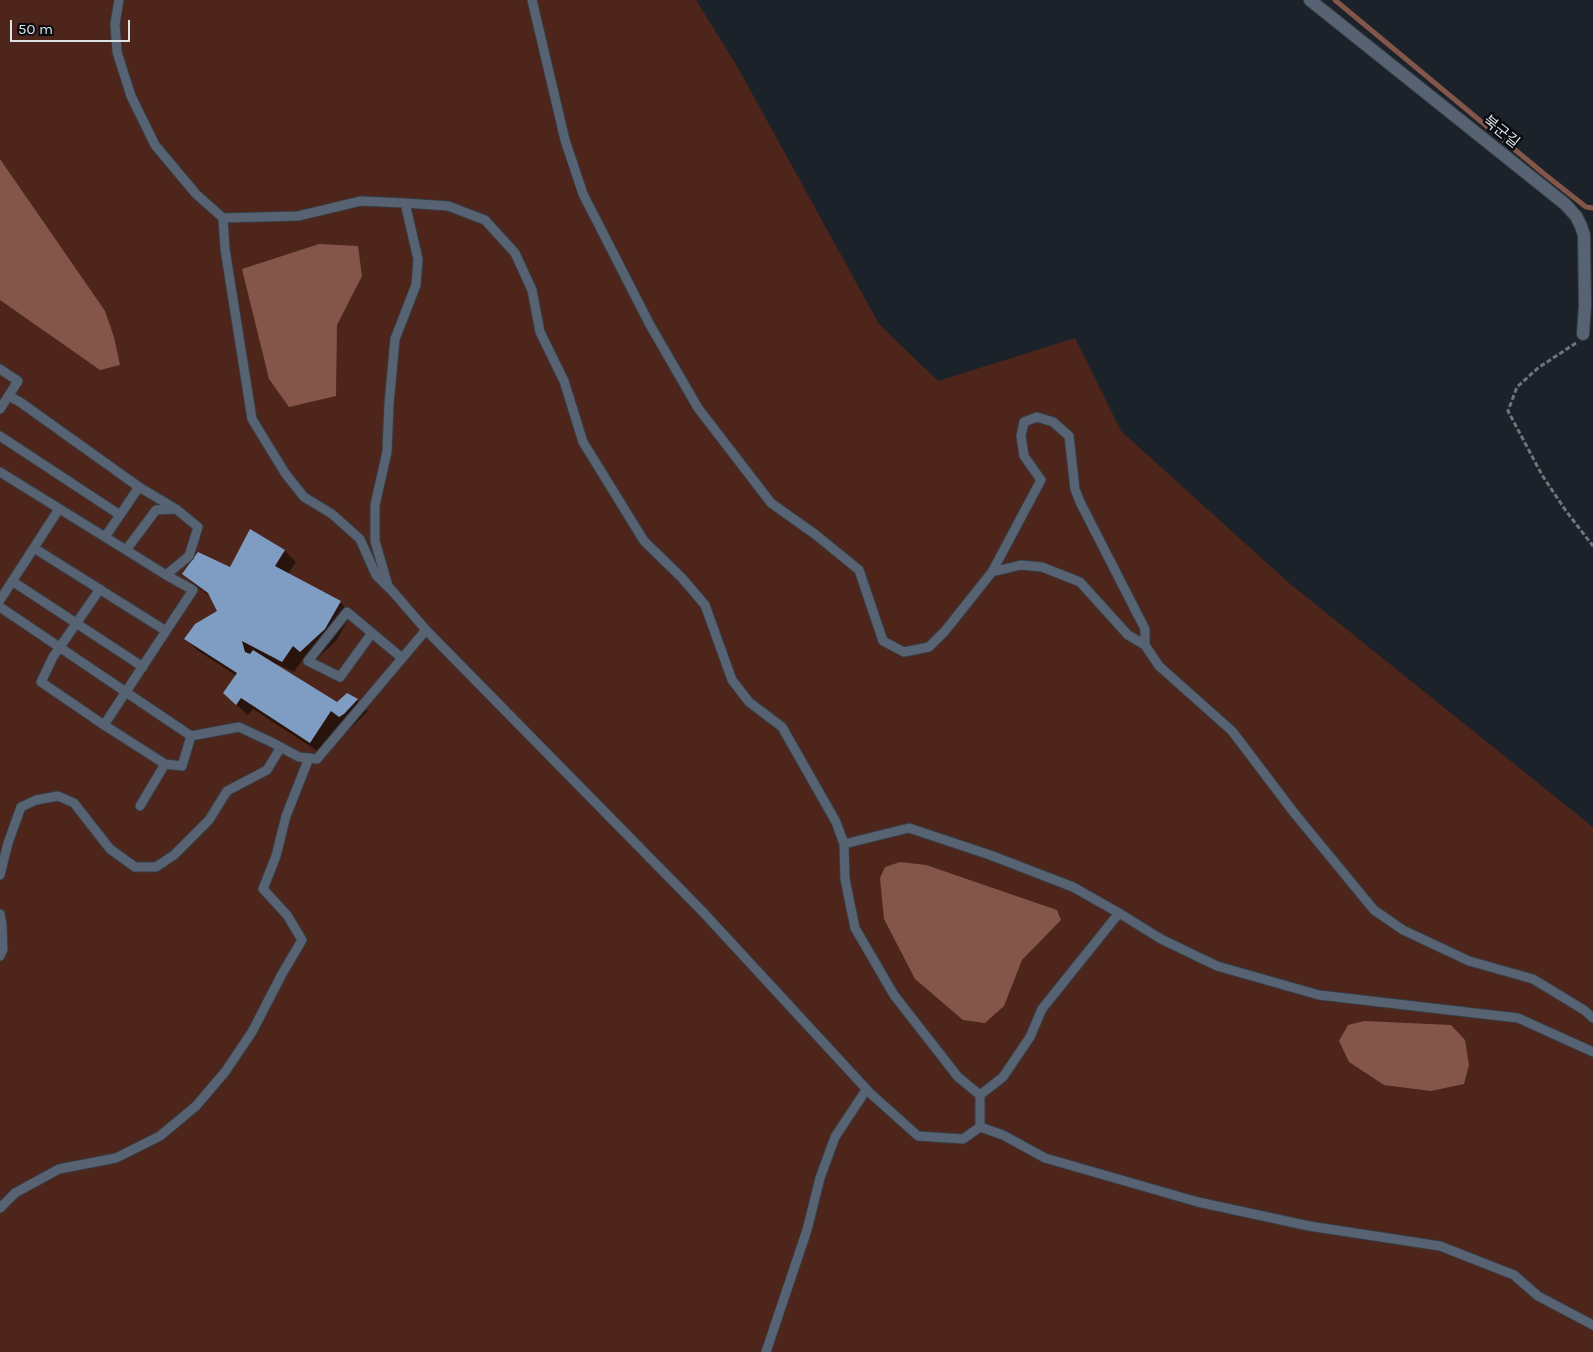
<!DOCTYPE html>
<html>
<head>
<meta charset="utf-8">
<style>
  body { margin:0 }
  #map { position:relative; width:1593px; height:1352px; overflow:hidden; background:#1b222a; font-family:Karla,sans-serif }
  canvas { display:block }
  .scale { position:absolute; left:10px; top:20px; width:120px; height:22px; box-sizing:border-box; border:2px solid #dce1e6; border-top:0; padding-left:6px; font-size:15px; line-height:18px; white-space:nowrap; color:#dce1e6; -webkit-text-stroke:4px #080b0f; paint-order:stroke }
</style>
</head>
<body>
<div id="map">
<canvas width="1593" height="1352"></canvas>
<div class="scale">50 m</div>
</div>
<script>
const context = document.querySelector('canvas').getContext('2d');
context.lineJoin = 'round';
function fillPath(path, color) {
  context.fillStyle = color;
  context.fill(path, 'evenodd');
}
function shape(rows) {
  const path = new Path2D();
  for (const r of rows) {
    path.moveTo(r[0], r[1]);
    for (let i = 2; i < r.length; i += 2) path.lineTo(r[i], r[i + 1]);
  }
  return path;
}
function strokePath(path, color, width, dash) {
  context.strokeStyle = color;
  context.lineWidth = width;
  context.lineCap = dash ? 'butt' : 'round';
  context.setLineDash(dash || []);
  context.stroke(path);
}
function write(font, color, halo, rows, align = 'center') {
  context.font = font + ' Karla,"Noto Sans KR",sans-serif';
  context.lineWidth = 5;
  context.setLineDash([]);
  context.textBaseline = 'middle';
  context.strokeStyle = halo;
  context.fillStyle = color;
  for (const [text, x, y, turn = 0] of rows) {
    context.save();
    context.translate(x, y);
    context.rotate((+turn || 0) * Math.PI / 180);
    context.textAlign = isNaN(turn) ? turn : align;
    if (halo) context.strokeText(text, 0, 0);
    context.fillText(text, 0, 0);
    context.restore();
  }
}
const green = shape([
  [0,0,696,0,737,66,879,324,938,381,1075,338,1121,431,1289,583,1593,827,1593,1352,0,1352]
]);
const water = shape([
  [0,159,105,311,114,337,120,365,100,370,0,300],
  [319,244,358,246,362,276,337,325,336,396,289,407,269,379,242,269],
  [900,862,926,865,1057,910,1061,920,1022,960,1004,1006,985,1023,963,1020,915,979,884,919,880,878,885,867],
  [1364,1021,1451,1025,1465,1040,1469,1065,1464,1084,1431,1091,1384,1085,1349,1062,1339,1041,1348,1025]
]);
const shadow = shape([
  [250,531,285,551,296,562,288,574,340,602,351,614,336,641,312,663,305,656,294,672,277,664,276,665,337,703,357,700,368,711,351,728,342,721,322,754,253,709,248,715,236,704,237,676,197,650,186,639,219,611,212,597,195,585,184,574,230,569]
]);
const stream = shape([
  [1335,0,1543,173,1586,207,1593,208]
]);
const building = shape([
  [250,529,285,550,275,566,341,601,325,629,300,652,293,646,282,662,242,641,245,652,250,654,253,650,337,702,347,693,358,699,344,714,339,717,331,711,310,743,241,698,236,705,223,693,237,673,184,639,195,624,217,611,208,593,182,574,198,552,230,567]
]);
const path = shape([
  [1576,343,1538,368,1517,387,1508,411,1542,475,1566,511,1593,546]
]);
const service = shape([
  [119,0,115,24,117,52,131,96,155,145,196,194,223,218],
  [532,0,565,140,583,194,650,325,698,408,771,503,816,535,859,570,883,641,904,652,929,647,945,631,992,572,1041,480,1024,456,1021,436,1024,422,1037,417,1053,422,1069,436,1075,489,1080,502,1145,629,1145,645,1128,635,1080,582,1042,567,1021,565,992,572],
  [0,369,18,381,0,409],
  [9,396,20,402,139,487,120,515],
  [0,436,120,515,105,537],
  [0,472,126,550,166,575,189,556,198,527,176,509,156,510,126,550],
  [139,487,176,509],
  [34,548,166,631],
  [12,581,143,667],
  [100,589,53,657,41,682,104,725,193,590,166,575],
  [390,589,376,575,360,539,332,514,304,497,285,473,252,419,225,249,223,218,298,216,361,201,405,203,418,259,416,285,395,339,389,404,387,452,375,505,375,541,388,586,426,630,702,911,870,1093,918,1136,963,1139,980,1127,980,1095,958,1077,894,995,855,928,845,879,844,844,836,822,782,727,749,702,732,680,705,605,682,578,644,541,583,442,564,381,540,332,532,290,515,253,485,220,448,206,405,203],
  [0,600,59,509],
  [0,607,191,736,239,727,271,742,299,757,317,759,426,630],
  [372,633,340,677,308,661,347,612,372,633,402,658],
  [1145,645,1159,666,1232,731,1295,814,1374,910,1403,930,1469,961,1533,979,1584,1010,1593,1018],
  [104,725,165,764,140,806],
  [165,764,182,766,191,736],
  [844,844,909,828,990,855,1073,887,1119,913,1042,1009,1030,1037,1003,1077,980,1095],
  [0,875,8,843,21,807,36,800,58,796,74,803,110,849,135,867,156,867,174,855,209,820,227,791,267,770,281,747],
  [1119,913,1161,939,1217,966,1319,995,1518,1018,1593,1052],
  [0,914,2,925,3,949,0,956],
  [980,1127,1003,1135,1045,1158,1198,1202,1309,1226,1440,1246,1514,1275,1538,1296,1593,1325],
  [0,1208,15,1193,59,1169,116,1158,160,1136,196,1106,225,1072,252,1032,282,974,302,940,287,915,263,889,276,856,286,816,309,758],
  [766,1352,807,1230,820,1178,835,1137,866,1090]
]);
const minor = shape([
  [1310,0,1565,204,1576,216,1581,226,1584,235,1585,305,1583,334]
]);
const streetNames = [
  ["북군길",1501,132,39]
];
fillPath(green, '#4d251a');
fillPath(water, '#835649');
fillPath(shadow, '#0007');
strokePath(stream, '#835649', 5);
fillPath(building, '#7f9dc2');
strokePath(service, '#363d44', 11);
strokePath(minor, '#363d44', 14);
strokePath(path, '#6e747b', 3, [5, 2.5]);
strokePath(service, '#576373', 9);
strokePath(minor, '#576373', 12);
write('15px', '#dce1e6', '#080b0f', streetNames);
</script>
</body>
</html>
